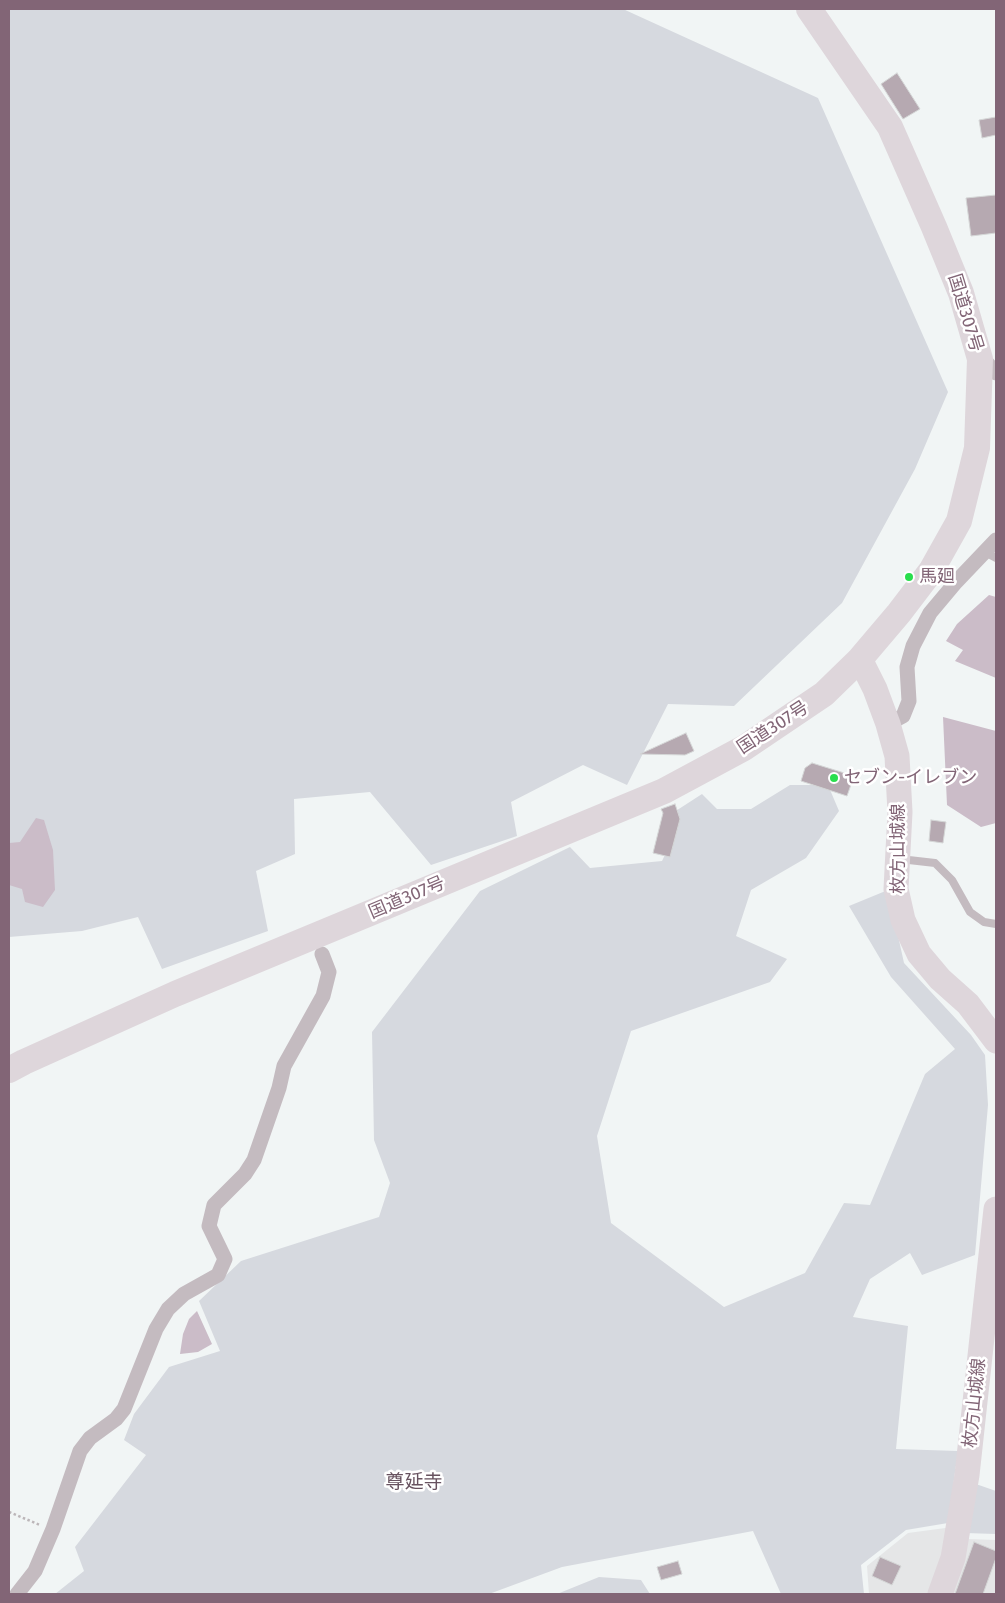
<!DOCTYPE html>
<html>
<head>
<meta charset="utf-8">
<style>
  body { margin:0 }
  #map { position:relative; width:1005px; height:1603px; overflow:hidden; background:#f1f5f5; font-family:"Fira Sans",sans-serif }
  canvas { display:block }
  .frame { position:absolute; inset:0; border:10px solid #826576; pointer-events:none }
</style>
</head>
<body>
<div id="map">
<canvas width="1005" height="1603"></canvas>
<div class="frame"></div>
</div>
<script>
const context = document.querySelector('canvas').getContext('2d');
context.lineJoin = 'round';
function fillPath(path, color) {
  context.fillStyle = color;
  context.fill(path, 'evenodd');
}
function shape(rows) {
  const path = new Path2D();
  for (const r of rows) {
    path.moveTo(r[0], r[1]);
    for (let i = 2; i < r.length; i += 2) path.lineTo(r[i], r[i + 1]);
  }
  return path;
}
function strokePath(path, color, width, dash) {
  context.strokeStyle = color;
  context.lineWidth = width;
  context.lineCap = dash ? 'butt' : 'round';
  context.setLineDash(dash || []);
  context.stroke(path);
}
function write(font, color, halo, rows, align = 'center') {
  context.font = font + ' "Fira Sans","Noto Sans JP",sans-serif';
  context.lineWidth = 5;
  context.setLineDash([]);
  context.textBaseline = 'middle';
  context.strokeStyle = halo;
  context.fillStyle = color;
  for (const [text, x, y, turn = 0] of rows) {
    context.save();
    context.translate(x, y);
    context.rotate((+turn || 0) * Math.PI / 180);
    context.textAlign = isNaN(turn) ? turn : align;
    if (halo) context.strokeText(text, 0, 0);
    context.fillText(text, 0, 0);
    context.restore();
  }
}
const built = shape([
  [953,1527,931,1594,869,1594,867,1566,908,1533],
  [968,1539,996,1540,996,1594,949,1594]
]);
const green = shape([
  [9,9,623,9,818,98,948,392,915,469,842,603,734,706,668,704,627,785,583,765,511,802,517,836,431,865,370,792,294,799,295,854,256,871,268,931,162,969,138,917,82,931,9,937],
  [790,785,828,785,839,811,806,858,751,890,736,936,787,959,770,982,631,1031,597,1136,611,1223,724,1307,805,1273,844,1203,870,1205,925,1074,955,1049,891,977,849,906,888,890,904,963,971,1035,985,1055,988,1105,975,1255,922,1275,910,1253,870,1279,853,1317,908,1326,896,1449,958,1451,948,1523,906,1530,861,1565,864,1594,781,1594,753,1531,562,1567,489,1594,55,1594,84,1571,75,1547,146,1455,124,1440,134,1414,169,1367,220,1351,199,1301,241,1261,379,1217,390,1183,374,1140,372,1032,480,891,570,847,590,868,662,861,677,830,668,816,702,794,717,809,751,809],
  [973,1483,996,1491,996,1534,965,1533],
  [599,1577,641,1580,650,1594,557,1594]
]);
const water = shape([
  [989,595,996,597,996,678,955,661,963,650,946,641,957,624],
  [943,717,996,731,996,823,981,827,947,805],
  [36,818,44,820,53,850,55,890,43,907,25,902,22,889,9,885,9,843,20,842],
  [197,1311,212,1344,198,1352,180,1354,183,1334,189,1319]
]);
const building = shape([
  [897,73,920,109,903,119,881,84,897,73],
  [996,117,996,135,982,138,979,120,996,117],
  [996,195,996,233,971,236,966,198,996,195],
  [686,733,694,751,685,755,640,754,686,733],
  [812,763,854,776,847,796,801,781,805,768,812,763],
  [675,804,680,819,670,857,653,853,663,813,661,809,675,804],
  [931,820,946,822,943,843,929,841,931,820],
  [974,1542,996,1551,996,1558,983,1594,955,1594,974,1542],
  [880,1557,901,1566,892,1585,872,1576,880,1557],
  [678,1561,682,1574,661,1580,657,1567,678,1561]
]);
const path = shape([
  [9,1512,40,1525]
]);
const service = shape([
  [985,552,996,558],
  [900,859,935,863,952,880,970,912,984,922,996,924]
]);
const minor = shape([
  [980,359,987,363,996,373],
  [888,724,903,716,909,701,907,667,913,646,930,613,956,582,996,540],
  [17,1594,35,1571,53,1529,80,1451,90,1438,116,1419,124,1409,156,1329,168,1309,184,1294,218,1275,225,1259,209,1226,214,1205,245,1174,254,1160,279,1088,284,1066,323,996,329,972,322,954]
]);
const primary = shape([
  [860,659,875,689,888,724,897,756,900,812,896,889,903,920,919,954,940,979,968,1004,996,1041],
  [940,1594,953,1558,967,1475,996,1209]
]);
const trunk = shape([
  [9,1070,24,1062,175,994,664,791,744,748,824,694,860,659,899,613,931,571,959,521,977,448,980,359,961,293,934,227,890,127,809,9]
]);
const markers = [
  [909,577,5,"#29de4d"],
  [834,778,5,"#29de4d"]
];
const streetNames = [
  ["国道307号",965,313,73],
  ["国道307号",773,728,-33],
  ["枚方山城線",899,849,-90],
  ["国道307号",407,898,-23],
  ["枚方山城線",975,1403,-84]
];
const poiNames = [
  ["馬廻",919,577],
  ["セブン-イレブン",844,778]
];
const neighbourhoodNames = [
  ["尊延寺",414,1483]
];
fillPath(built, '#e5e6e7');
fillPath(green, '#d6d9df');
fillPath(water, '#cbbcc8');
fillPath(building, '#b6a9b1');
strokePath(building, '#d4d6d6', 1);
strokePath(path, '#bcb6b9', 2.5, [2.5, 2.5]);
strokePath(service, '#c4bbc0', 8);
strokePath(minor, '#c4bbc0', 15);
strokePath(primary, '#ded6db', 25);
strokePath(trunk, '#ded6db', 26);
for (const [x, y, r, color] of markers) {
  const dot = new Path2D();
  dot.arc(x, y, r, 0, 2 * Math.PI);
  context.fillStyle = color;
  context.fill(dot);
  strokePath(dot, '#fff', 2);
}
write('18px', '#826576', '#fff', streetNames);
write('18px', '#826576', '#fff', poiNames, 'left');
write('19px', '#67525f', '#fff', neighbourhoodNames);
</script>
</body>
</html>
